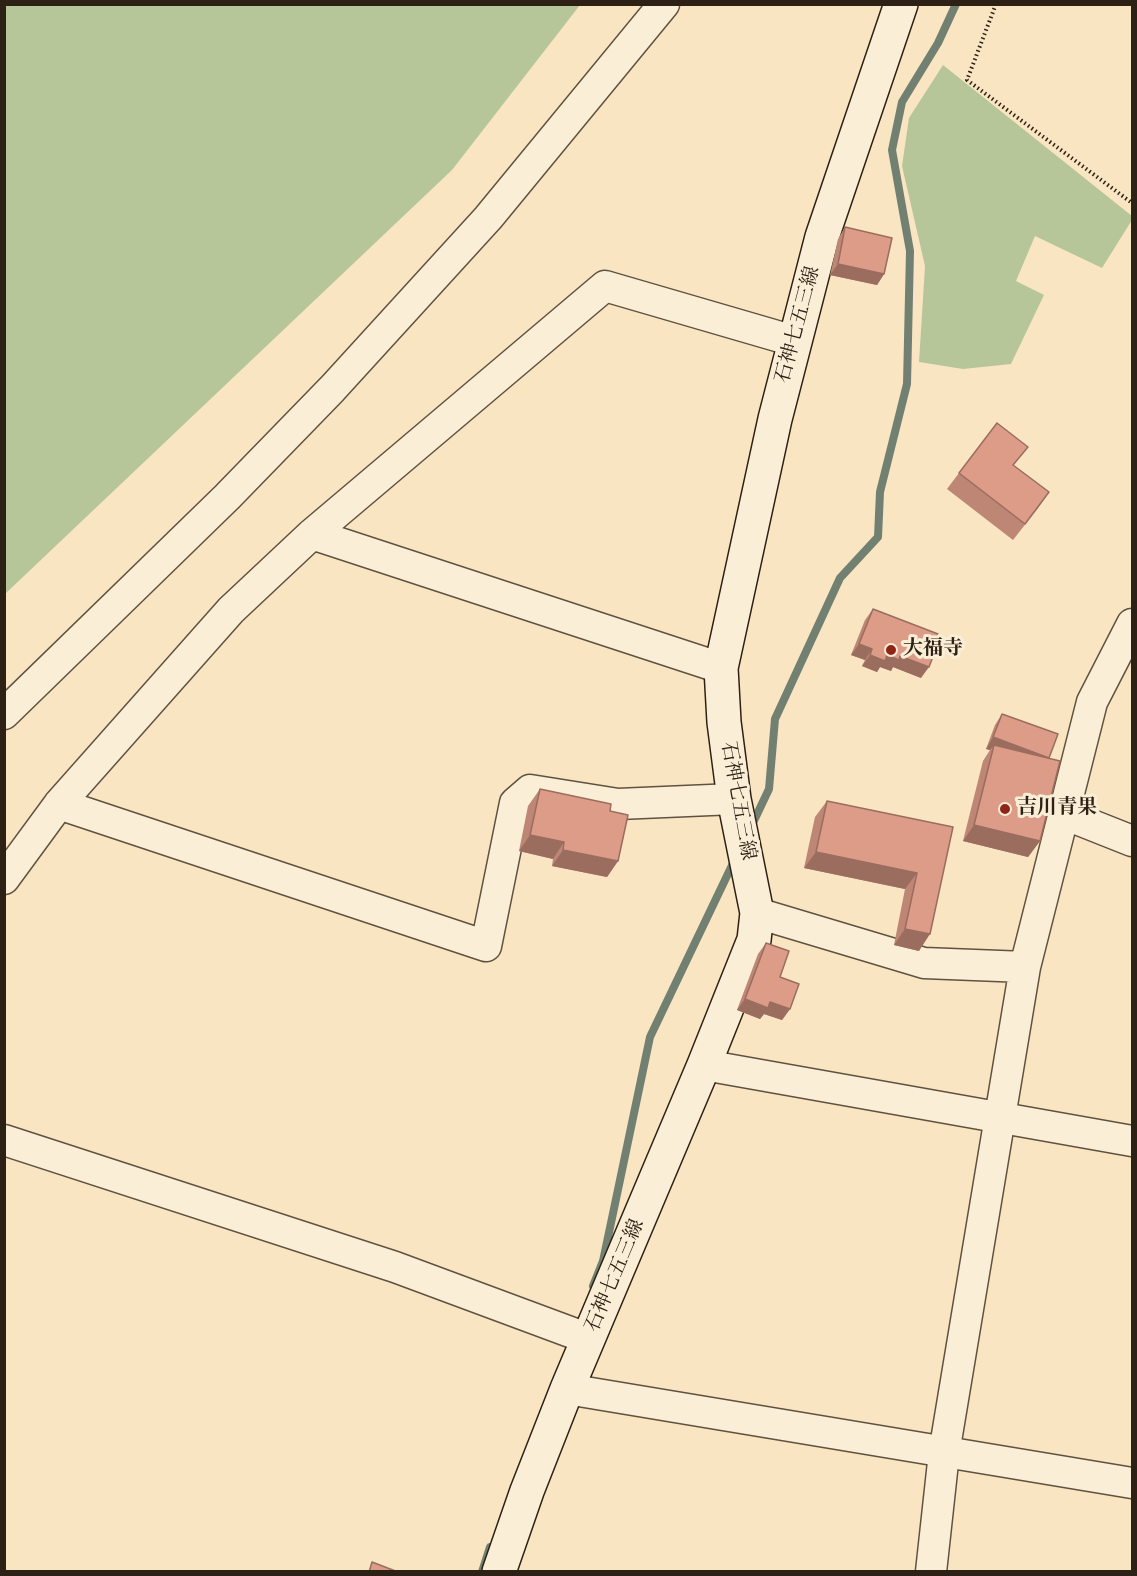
<!DOCTYPE html>
<html>
<head>
<meta charset="utf-8">
<style>
  body { margin:0 }
  #map { position:relative; width:1137px; height:1576px; overflow:hidden; background:#f9e5c2; font-family:"IM FELL Double Pica",serif }
  canvas { display:block }
  .frame { position:absolute; inset:0; border:6px solid #2d2115; pointer-events:none }
</style>
</head>
<body>
<div id="map">
<canvas width="1137" height="1576"></canvas>
<div class="frame"></div>
</div>
<script>
const context = document.querySelector('canvas').getContext('2d');
context.lineJoin = 'round';
function fillPath(path, color) {
  context.fillStyle = color;
  context.fill(path, 'evenodd');
}
function shape(rows) {
  const path = new Path2D();
  for (const r of rows) {
    path.moveTo(r[0], r[1]);
    for (let i = 2; i < r.length; i += 2) path.lineTo(r[i], r[i + 1]);
  }
  return path;
}
function strokePath(path, color, width, dash) {
  context.strokeStyle = color;
  context.lineWidth = width;
  context.lineCap = dash ? 'butt' : 'round';
  context.setLineDash(dash || []);
  context.stroke(path);
}
function write(font, color, halo, rows, align = 'center') {
  context.font = font + ' "IM FELL Double Pica","Noto Serif JP",serif';
  context.lineWidth = 6;
  context.setLineDash([]);
  context.textBaseline = 'middle';
  context.strokeStyle = halo;
  context.fillStyle = color;
  for (const [text, x, y, turn = 0] of rows) {
    context.save();
    context.translate(x, y);
    context.rotate((+turn || 0) * Math.PI / 180);
    context.textAlign = isNaN(turn) ? turn : align;
    if (halo) context.strokeText(text, 0, 0);
    context.fillText(text, 0, 0);
    context.restore();
  }
}
const green = shape([
  [5,4,580,5,452,170,5,594],
  [943,65,1132,216,1132,220,1102,268,1035,236,1016,281,1044,295,1011,364,963,369,919,362,925,266,902,166,909,118]
]);
const stream = shape([
  [751,827,769,789,775,719,840,578,878,537,880,492,907,384,910,251,892,150,902,102,938,43,956,4],
  [593,1286,603,1261,650,1037,736,857],
  [482,1572,490,1547]
]);
const path = shape([
  [996,4,967,80,1132,203]
]);
const street = shape([
  [312,534,721,668],
  [4,714,227,497,332,389,488,218,664,4],
  [59,804,486,946,515,803,530,790,618,804,734,799],
  [1064,814,1132,841],
  [4,879,59,804,231,610,312,534,605,286,794,341],
  [757,913,924,963,1025,967],
  [704,1065,1132,1141],
  [4,1140,395,1267,589,1339],
  [567,1389,1132,1483],
  [931,1572,944,1453,1025,967,1092,702,1132,624]
]);
const secondary = shape([
  [499,1572,527,1491,567,1389,704,1065,754,940,757,913,734,799,724,722,721,668,775,419,822,237,901,4]
]);
const wall = shape([
  [845,227,884,274,877,285,830,275,838,239],
  [1014,466,1049,492,1013,540,947,489,959,473],
  [873,609,921,678,893,667,891,671,880,667,877,672,862,666,865,660,851,655,865,620],
  [1002,714,1049,758,1040,841,1028,857,963,841,983,761,990,750,986,749,995,725],
  [540,789,610,811,618,861,607,877,552,866,553,859,519,851,528,806],
  [827,801,953,827,919,951,894,945,905,889,804,868,815,817],
  [766,943,780,977,790,1009,782,1020,764,1014,760,1019,737,1010,758,954]
]);
const shadedWall = shape([
  [838,264,884,274,877,285,830,275],
  [1049,492,1038,508,1013,540],
  [859,644,872,649,865,660,851,655],
  [870,655,900,656,929,667,921,678,893,667,891,671,880,667,877,672,862,666],
  [993,737,1049,758,994,745,990,750,986,749],
  [974,825,1040,841,1028,857,963,841],
  [530,835,564,842,553,859,519,851],
  [563,850,618,861,607,877,552,866],
  [816,852,917,873,905,889,804,868],
  [905,929,930,934,919,951,894,945],
  [745,999,770,1002,790,1009,782,1020,764,1014,760,1019,737,1010]
]);
const building = shape([
  [845,227,892,238,884,274,838,264,845,227],
  [997,423,1028,447,1013,465,1049,492,1025,524,959,473,997,423],
  [873,609,938,634,934,645,937,646,929,667,900,656,899,660,887,655,885,661,870,655,872,649,859,644,873,609],
  [1002,714,1058,734,1049,758,993,737,1002,714],
  [994,745,1060,761,1040,841,974,825,994,745],
  [540,789,611,804,610,811,628,815,618,861,563,850,564,842,530,835,540,789],
  [827,801,953,827,930,934,905,929,917,873,816,852,827,801],
  [766,943,789,951,780,977,799,984,790,1009,770,1002,768,1008,745,999,766,943],
  [372,1562,398,1572,369,1572,372,1562]
]);
const markers = [
  [891,650,6,"#8f2418"],
  [1005,809,6,"#8f2418"]
];
const streetNames = [
  ["石神七五三線",799,325,-75],
  ["石神七五三線",737,801,80],
  ["石神七五三線",616,1276,-67]
];
const poiNames = [
  ["大福寺",903,650],
  ["吉川青果",1017,809]
];
fillPath(green, '#b7c698');
strokePath(stream, '#718071', 8);
strokePath(street, '#605240', 33);
strokePath(secondary, '#2d2115', 36);
strokePath(path, '#2d2115', 4, [1.5, 3]);
strokePath(street, '#fbeed7', 30);
strokePath(secondary, '#fbeed7', 33);
fillPath(wall, '#bd8675');
fillPath(shadedWall, '#9a6d5f');
fillPath(building, '#dc9c88');
strokePath(building, '#9a6d5f', 1.5);
for (const [x, y, r, color] of markers) {
  const dot = new Path2D();
  dot.arc(x, y, r, 0, 2 * Math.PI);
  context.fillStyle = color;
  context.fill(dot);
  strokePath(dot, '#fbeed7', 2);
}
write('20px', '#2d2115', '#fbeed7', streetNames);
write('bold 20px', '#2d2115', '#fbeed7', poiNames, 'left');
</script>
</body>
</html>
